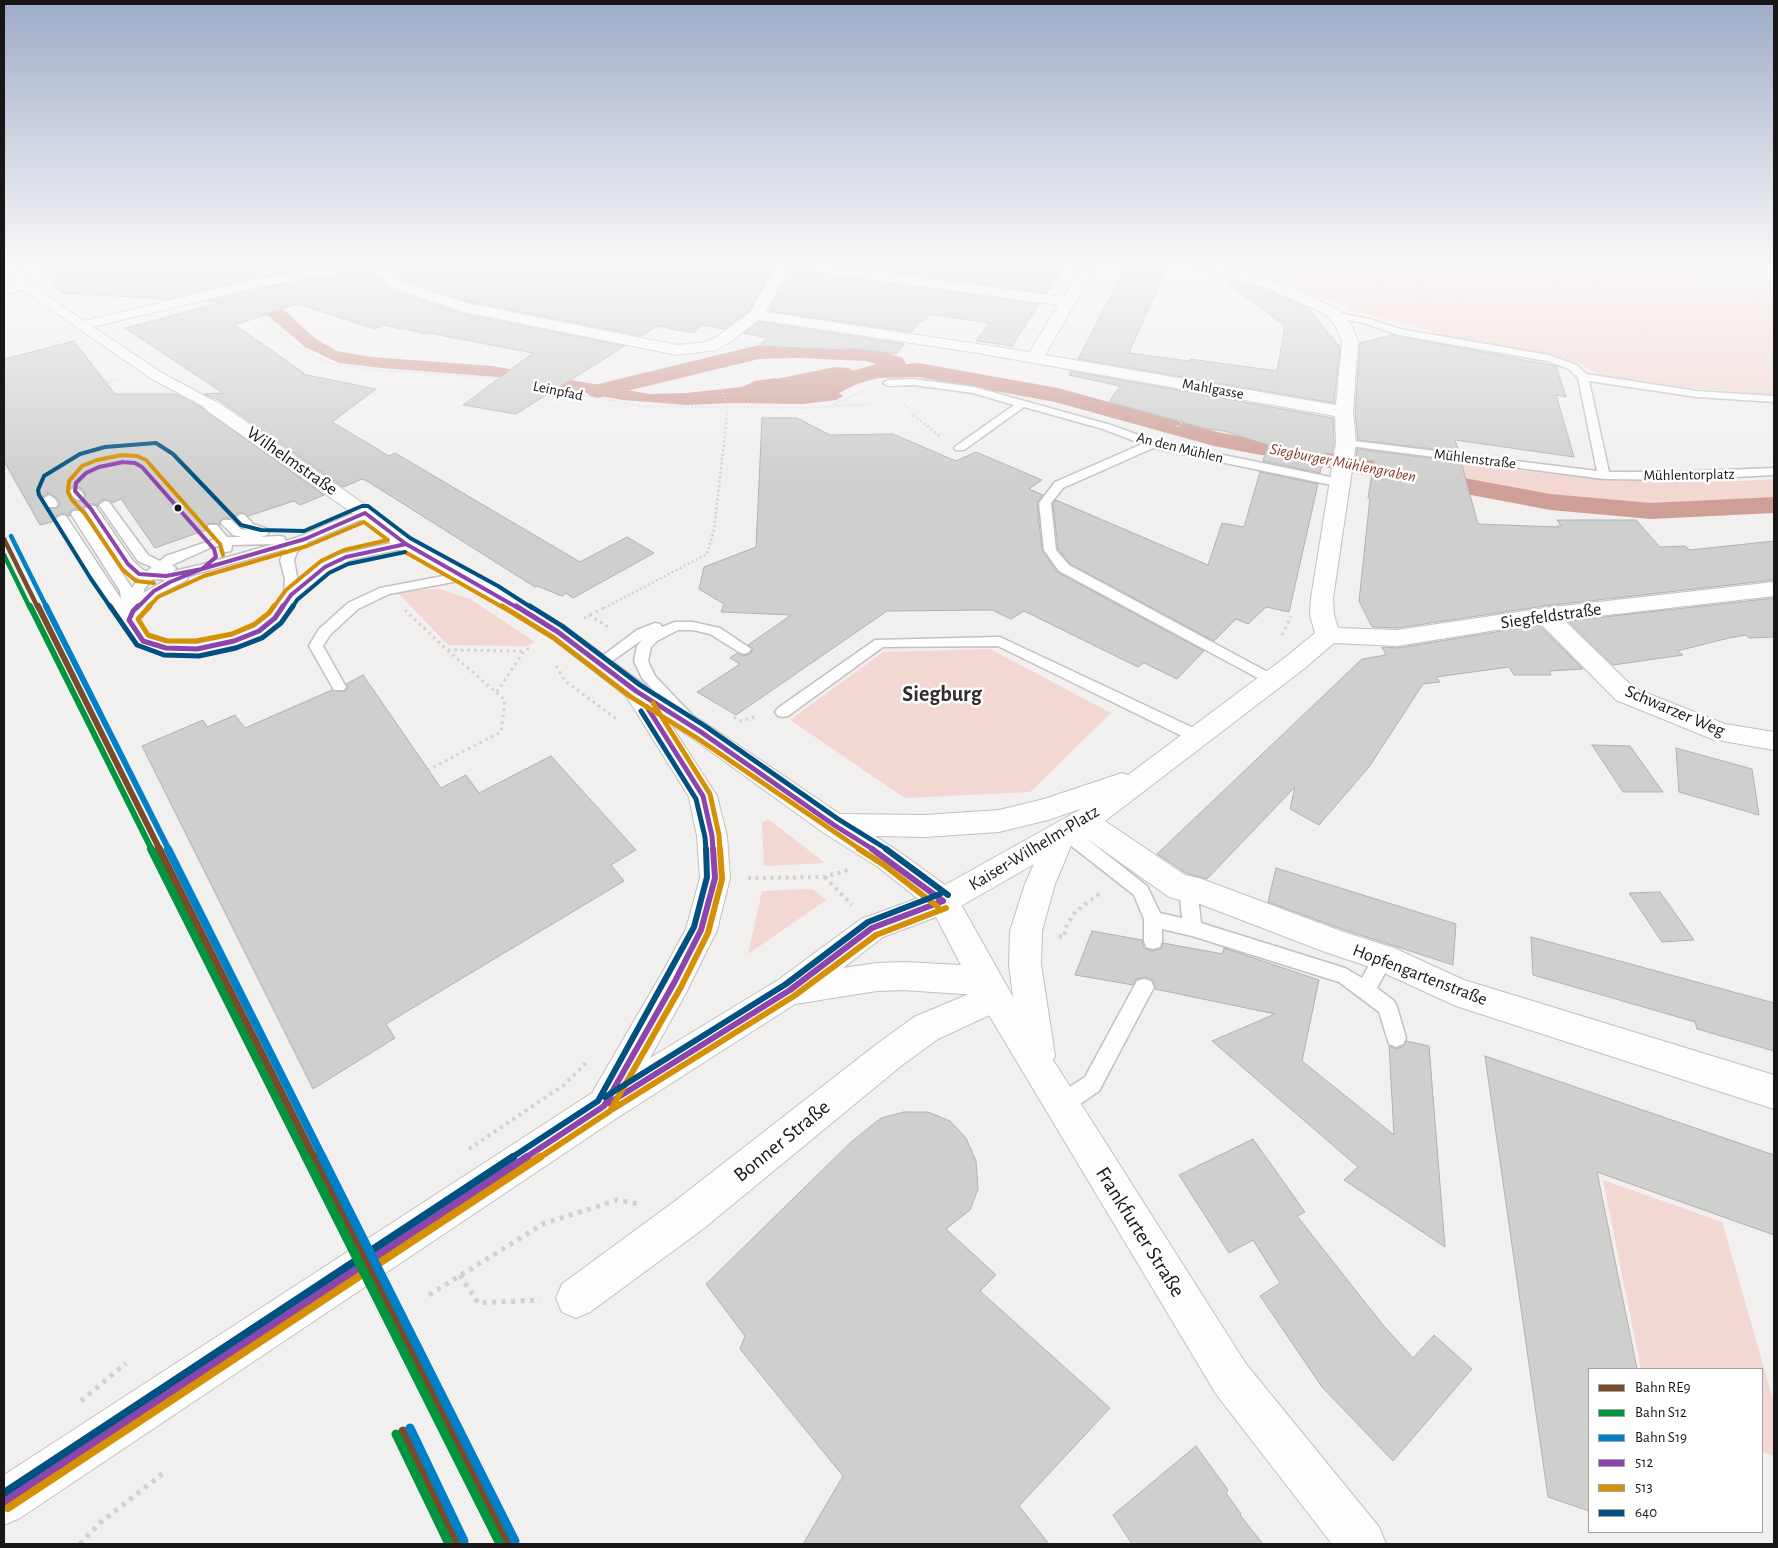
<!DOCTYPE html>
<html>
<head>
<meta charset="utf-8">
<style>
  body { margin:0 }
  #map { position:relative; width:1778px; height:1548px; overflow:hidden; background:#f2efef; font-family:"Alegreya Sans",sans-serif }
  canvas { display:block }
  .frame { position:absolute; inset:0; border:5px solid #181616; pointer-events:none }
  .legend { position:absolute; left:1588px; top:1368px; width:175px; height:165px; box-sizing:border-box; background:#fff; border:1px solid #a3a2a2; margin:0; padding:6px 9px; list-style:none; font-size:15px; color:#181616 }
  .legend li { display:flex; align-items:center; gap:10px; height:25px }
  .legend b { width:25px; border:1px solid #a3a2a2 }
</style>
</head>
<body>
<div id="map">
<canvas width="1778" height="1548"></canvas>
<div class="frame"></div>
<ul class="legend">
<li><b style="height:6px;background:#7a4b2a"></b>Bahn RE9</li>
<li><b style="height:6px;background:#009640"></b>Bahn S12</li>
<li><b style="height:6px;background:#0080c8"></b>Bahn S19</li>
<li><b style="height:6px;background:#8e44ad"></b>512</li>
<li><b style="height:6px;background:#d69003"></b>513</li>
<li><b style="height:6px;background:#005081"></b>640</li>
</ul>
</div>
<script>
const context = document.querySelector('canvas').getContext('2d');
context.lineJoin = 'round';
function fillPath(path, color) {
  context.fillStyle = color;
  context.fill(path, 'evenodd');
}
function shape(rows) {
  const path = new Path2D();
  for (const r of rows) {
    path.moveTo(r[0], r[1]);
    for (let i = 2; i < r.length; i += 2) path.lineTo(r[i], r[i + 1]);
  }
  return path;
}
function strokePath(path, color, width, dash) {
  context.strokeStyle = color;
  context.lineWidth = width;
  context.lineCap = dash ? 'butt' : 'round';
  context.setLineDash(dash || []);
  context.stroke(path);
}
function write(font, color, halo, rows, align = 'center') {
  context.font = font + ' "Alegreya Sans",sans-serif';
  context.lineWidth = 5;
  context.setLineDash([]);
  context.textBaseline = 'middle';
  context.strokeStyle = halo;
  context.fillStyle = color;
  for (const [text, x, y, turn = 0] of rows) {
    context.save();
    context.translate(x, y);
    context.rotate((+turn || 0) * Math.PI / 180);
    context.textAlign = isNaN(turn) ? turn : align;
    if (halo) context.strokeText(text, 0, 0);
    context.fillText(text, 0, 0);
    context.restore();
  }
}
const green = shape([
  [1244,265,1610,265,1622,272,1633,274,1655,273,1726,285,1758,284,1774,287,1774,395,1669,386,1599,375,1579,363,1562,358,1453,338,1354,311,1349,308,1348,305,1337,304,1246,270],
  [1626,265,1663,265,1704,274,1730,275,1742,273,1747,270,1750,265,1774,265,1774,271,1770,280,1708,279,1661,268,1646,269],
  [1398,457,1621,481,1744,481,1774,479,1774,501,1647,509,1443,479],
  [427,589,440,589,470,599,535,642,527,646,448,645,398,593],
  [990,649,1111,713,1030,792,905,798,790,720,883,652],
  [768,819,825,863,764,866,762,823],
  [813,889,826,900,748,954,762,891],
  [1603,1180,1722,1222,1774,1403,1774,1456,1762,1452,1762,1369,1641,1369]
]);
const water = shape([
  [270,265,291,265,275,302,316,339,337,351,371,357,493,366,649,394,686,393,742,387,755,381,775,378,776,379,835,367,849,368,859,374,869,370,875,375,839,393,843,396,836,400,803,404,732,403,687,405,623,400,497,377,382,368,339,363,305,347,265,313,254,296]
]);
const canal = shape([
  [798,344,867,347,903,358,906,364,918,363,1058,388,1217,432,1550,494,1651,503,1774,497,1774,513,1651,519,1550,510,1214,446,1055,402,918,377,878,378,824,393,816,391,812,386,816,381,877,364,865,361,798,358,759,359,598,398,590,396,586,391,590,386,759,345,798,344]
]);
const building = shape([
  [40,265,319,265,319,267,250,279,167,299,61,293,40,265],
  [438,265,774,265,749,311,724,329,702,325,693,333,657,326,642,336,467,301,399,279,387,268,438,265],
  [839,265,1065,265,1047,293,839,265],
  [1127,265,1168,265,1129,353,1189,361,1190,359,1277,371,1285,326,1227,283,1229,279,1266,290,1308,308,1340,347,1334,403,1078,359,1127,265],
  [791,268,797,271,1039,304,1012,346,976,341,989,323,930,314,923,322,920,321,912,332,769,311,791,268],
  [369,269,389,289,463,314,625,346,516,414,463,405,533,353,429,333,426,334,402,328,399,329,384,325,375,329,297,304,235,325,304,373,302,374,376,389,332,422,389,456,395,453,580,562,627,537,654,553,573,598,566,593,562,596,537,586,535,587,367,481,362,479,343,487,219,400,204,394,223,393,125,328,224,302,207,301,250,291,369,269],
  [760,322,904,344,896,354,859,349,847,349,846,350,759,346,767,338,744,333,760,322],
  [1392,335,1556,366,1566,397,1556,395,1574,457,1455,440,1459,452,1358,440,1355,412,1360,343,1392,335],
  [74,341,115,394,176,394,202,408,324,495,300,505,294,501,248,516,240,512,234,516,235,520,231,518,223,518,219,522,221,525,209,523,205,527,206,530,155,548,121,499,112,503,104,499,98,503,98,507,95,504,87,504,83,508,84,511,81,509,73,509,69,513,70,516,61,513,55,517,55,521,40,525,4,461,4,359,74,341],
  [74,485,82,489,86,495,82,501,77,502,67,492,74,485],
  [48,493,57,498,60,503,58,508,48,509,44,505,41,499,48,493],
  [1071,371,1333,418,1334,443,1332,454,1325,453,1320,473,1263,461,1268,445,1224,431,1208,429,1109,402,1120,386,1069,375,1071,371],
  [762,418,797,418,830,435,893,434,956,461,976,452,1042,480,1029,489,1043,495,1037,503,1042,550,1057,572,1204,651,1177,679,1144,663,1138,667,1024,611,1011,619,992,610,887,611,736,715,697,692,740,664,730,658,737,653,743,656,750,654,753,649,748,645,791,615,721,612,724,604,699,589,704,567,756,547,762,418],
  [1357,449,1461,462,1478,524,1558,527,1557,526,1561,526,1557,520,1636,520,1660,547,1685,546,1690,550,1774,541,1774,580,1545,606,1397,628,1372,627,1359,601,1370,498,1368,498,1374,461,1356,458,1357,449],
  [1260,472,1318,484,1289,612,1266,607,1248,624,1236,619,1214,641,1070,564,1058,549,1053,504,1056,500,1208,565,1222,523,1244,527,1260,472],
  [1774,598,1774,637,1749,638,1746,635,1729,638,1677,651,1683,655,1613,665,1568,621,1774,598],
  [1539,625,1583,669,1549,671,1551,675,1514,675,1509,667,1436,677,1440,682,1423,684,1369,767,1319,825,1290,809,1295,787,1207,879,1186,873,1157,854,1362,659,1386,655,1382,647,1397,648,1539,625],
  [363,675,441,788,466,775,479,793,551,756,636,850,611,865,624,881,386,1024,395,1038,313,1089,142,746,203,720,207,727,235,715,245,728,332,690,344,692,348,688,346,684,363,675],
  [1592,745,1630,746,1663,792,1623,792,1592,745],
  [1676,748,1752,769,1759,815,1679,792,1676,748],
  [1276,868,1456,924,1453,965,1339,928,1268,902,1276,868],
  [1660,892,1694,940,1662,942,1629,893,1660,892],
  [1092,931,1142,940,1144,948,1152,951,1161,949,1163,943,1223,954,1224,948,1319,980,1302,1061,1394,1135,1389,1046,1397,1049,1404,1046,1406,1041,1429,1046,1445,1247,1344,1180,1358,1167,1212,1041,1275,1014,1155,989,1153,980,1145,977,1136,979,1133,985,1075,975,1092,931],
  [1531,937,1774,1003,1774,1051,1697,1029,1695,1022,1533,975,1531,937],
  [1485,1056,1774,1155,1774,1235,1597,1172,1637,1369,1589,1369,1589,1511,1548,1497,1485,1056],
  [904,1112,928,1112,950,1121,966,1138,976,1161,978,1189,970,1210,946,1229,996,1275,980,1291,1110,1408,1019,1506,1049,1544,803,1544,843,1476,740,1349,745,1336,706,1284,851,1142,881,1118,904,1112],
  [1253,1139,1305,1212,1297,1216,1383,1325,1413,1358,1434,1335,1472,1369,1393,1461,1322,1387,1260,1296,1280,1283,1253,1240,1229,1253,1179,1175,1253,1139],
  [1196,1446,1228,1490,1226,1493,1241,1514,1240,1515,1263,1544,1132,1544,1113,1515,1196,1446]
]);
const pathFar4 = shape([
  [1356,265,1373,278,1372,280,1401,294,1489,321,1484,324],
  [1382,265,1467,305,1535,321,1629,337,1636,336,1641,330,1701,326],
  [1477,265,1500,274,1544,280],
  [1518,265,1528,268,1573,293,1596,294,1601,287,1560,265],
  [1618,265,1635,271,1659,270,1709,281,1755,281,1774,286],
  [1666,265,1717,274,1740,270,1744,265],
  [1703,265,1717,274],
  [1315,267,1340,268],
  [1766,283,1774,282],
  [1735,287,1750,289],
  [1774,290,1747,291,1774,298],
  [81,297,134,288],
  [1754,303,1774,307],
  [251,308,296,346,323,361,337,365,376,370,494,378,641,406,805,408,868,404,877,401],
  [902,314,909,303],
  [1666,316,1664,317,1667,319,1774,341],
  [1666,316,1734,312,1761,314,1761,308,1754,303],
  [1523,331,1530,328,1535,321],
  [1640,333,1774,345],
  [38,356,62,339],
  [707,370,721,388,728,408,727,416],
  [54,397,119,379],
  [905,404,914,416],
  [830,406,867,389],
  [15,408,21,416],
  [4,411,54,397,52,394]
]);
const pathFar3 = shape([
  [20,415,24,420,42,427],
  [913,415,941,437],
  [1177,415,1182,422,1177,427],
  [4,425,24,420],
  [604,608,707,554,714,530,727,415]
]);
const pathFar2 = shape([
  [405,610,447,650,505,700,501,732,428,770],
  [589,615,610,628],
  [584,618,607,606],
  [1282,635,1291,616],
  [448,650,524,651],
  [556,666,565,681,618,720],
  [497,692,524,651,532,647],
  [734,717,740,721,758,716]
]);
const pathFar1 = shape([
  [825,877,852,905],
  [748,878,825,877,848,870],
  [1059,936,1064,937,1066,927,1076,911,1102,892],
  [469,1149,564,1085,586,1063]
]);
const path = shape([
  [460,1275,478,1303,540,1300],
  [429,1295,543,1224,617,1200,639,1204],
  [81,1401,126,1363],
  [80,1544,100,1523,166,1471]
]);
const service = shape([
  [23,283,26,284,26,288,4,295,4,289,23,283],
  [1335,312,1369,319,1400,329,1549,355,1577,365,1586,374,1697,391,1774,396,1774,402,1697,397,1589,381,1609,472,1676,472,1774,468,1774,475,1676,480,1604,479,1342,445,1340,443,1346,440,1597,471,1578,378,1569,369,1547,361,1398,335,1364,323,1332,317,1332,313,1335,312],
  [913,379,974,387,1111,425,1155,441,1345,480,1347,483,1345,486,1341,487,1153,448,1063,488,1051,503,1056,550,1069,565,1277,677,1279,680,1277,683,1267,683,1059,571,1044,550,1039,503,1055,482,1142,444,1103,429,1024,407,964,450,956,450,954,448,956,446,1014,405,973,393,913,385,888,386,883,383,888,380,913,379],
  [75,487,81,491,84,496,82,499,78,500,72,496,69,491,75,487],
  [49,495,55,499,58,504,56,507,48,507,46,504,43,499,49,495],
  [105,501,109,502,148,555,160,561,166,556,215,539,207,528,209,525,217,525,227,537,242,537,233,535,221,523,223,520,231,520,241,529,246,530,235,518,241,514,245,515,253,524,267,529,269,532,267,535,261,537,280,536,284,537,286,541,301,536,361,510,369,510,371,513,369,516,308,542,297,552,294,560,298,582,320,564,341,554,406,540,412,544,411,547,350,560,330,570,296,598,280,621,264,634,239,644,197,654,166,653,138,644,90,575,56,519,62,515,66,516,121,599,120,591,71,514,73,511,81,511,132,588,139,578,134,577,123,567,85,509,87,506,95,506,133,561,143,570,147,571,152,567,138,561,99,505,105,501],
  [274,544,200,565,174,571,176,568,172,565,212,547,220,546,221,551,226,552,231,551,232,545,274,544],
  [285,549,280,560,285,579,284,595,270,615,254,628,230,637,197,644,167,643,148,638,136,620,147,604,159,594,187,580,188,576,285,549],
  [153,579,166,580,143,593,145,588,153,579],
  [464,572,471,576,469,579,389,594,358,609,330,635,323,646,346,687,344,690,334,690,309,646,319,629,348,603,380,588,464,572],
  [675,622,693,622,720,628,751,649,749,652,744,654,739,652,710,634,693,630,678,630,657,641,651,647,648,661,655,676,695,718,692,722,687,723,682,722,642,678,634,661,637,646,642,640,605,666,600,668,595,666,593,663,637,630,655,623,660,624,662,627,675,622],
  [1000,637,1202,732,1204,736,1202,740,1196,741,1190,740,998,646,883,647,788,716,783,717,778,716,775,712,778,708,875,640,1000,637],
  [1066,826,1072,827,1147,886,1160,913,1182,918,1179,887,1182,882,1188,880,1194,882,1197,887,1201,923,1345,968,1362,978,1376,952,1383,950,1390,952,1393,958,1377,988,1394,1001,1397,1007,1406,1038,1403,1044,1396,1047,1389,1044,1379,1012,1339,982,1192,936,1162,929,1162,941,1160,947,1153,949,1146,947,1144,941,1144,919,1134,895,1060,837,1057,832,1060,827,1066,826],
  [1144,979,1151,981,1154,987,1099,1091,1070,1111,1062,1114,1054,1111,1051,1104,1054,1097,1085,1077,1137,981,1144,979]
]);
const pedestrian = shape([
  [338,265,362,265,356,269,250,289,93,327,162,373,218,403,220,406,218,409,212,411,152,379,17,286,23,282,28,283,84,321,250,281,338,265],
  [368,265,381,265,401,284,395,288,390,287,368,265]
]);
const minor = shape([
  [4,265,17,265,30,286,28,289,18,289,4,265],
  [776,265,827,265,1064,297,1083,265,1097,265,1045,355,1336,405,1342,341,1336,327,1329,318,1319,311,1267,288,1198,268,1196,265,1218,265,1277,282,1329,305,1341,312,1352,326,1358,341,1353,412,1356,443,1333,598,1334,615,1338,628,1397,630,1545,608,1774,582,1774,596,1564,620,1634,688,1725,724,1774,732,1774,750,1712,739,1616,700,1540,623,1397,646,1334,643,1305,668,1105,821,1185,875,1199,878,1341,931,1394,948,1464,980,1774,1075,1774,1109,1456,1006,1373,968,1325,952,1187,899,1180,900,1169,897,1083,836,954,910,943,913,932,910,878,867,824,833,692,738,627,697,550,637,486,598,398,549,358,517,206,410,203,406,206,402,212,401,218,402,414,539,502,588,566,627,645,685,710,726,840,814,925,815,999,810,1044,799,1122,773,1128,775,1287,656,1315,633,1310,615,1311,598,1336,443,1335,416,972,352,759,320,730,342,716,350,677,355,464,312,390,287,388,284,390,281,395,280,467,303,677,345,706,342,718,336,750,312,776,265],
  [790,265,797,269,1058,305,1030,352,766,312,790,265],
  [1083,808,945,885,898,851,875,836,925,837,999,832,1048,820,1083,808],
  [995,983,1007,987,1012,997,1007,1007,938,1039,901,1066,703,1229,590,1312,576,1318,562,1312,556,1298,562,1284,675,1201,877,1044,914,1017,995,983]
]);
const secondary = shape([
  [636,683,645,685,717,796,727,836,730,878,717,930,686,993,650,1058,778,980,861,919,943,889,954,892,1013,997,1009,964,1010,931,1025,884,1050,828,1060,825,1070,828,1075,836,1055,884,1042,931,1041,964,1055,1056,1053,1060,1246,1364,1379,1527,1386,1544,1332,1544,1216,1394,977,995,903,990,877,991,795,1004,617,1118,20,1518,4,1525,4,1475,592,1093,662,973,686,929,700,878,697,836,689,797,623,691,627,685,636,683],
  [936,917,961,965,903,962,877,963,843,968,883,937,936,917]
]);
const bus1Far3 = shape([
  [123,462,135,463,142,467,214,549,216,557,202,569,166,576,139,574,128,564,91,509,75,491,76,483,86,473,99,467,123,462],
  [406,544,518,608],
  [202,569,305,539,365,513,406,544],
  [137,608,154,591,170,582,202,569],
  [282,608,291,595,325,567,346,557,406,544]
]);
const bus1Far2 = shape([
  [138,606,133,611,129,620,143,641,166,648,197,649,234,641,259,631,275,618,283,606],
  [516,606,558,632,636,691,701,732,834,825,874,850],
  [647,707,703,796,712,836,713,850]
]);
const bus1Far1 = shape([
  [872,849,943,901],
  [609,1103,790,990,872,928,943,901],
  [525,1158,604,1106,674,983,701,930,715,878,713,849]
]);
const bus1 = shape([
  [4,1502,527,1157]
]);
const bus2Far3 = shape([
  [405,552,504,608],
  [154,583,136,581,123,570,85,514,72,500,68,492,69,481,82,466,97,460,122,455,137,456,146,460,220,544,223,555],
  [148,608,158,597,204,576,307,546,364,522,388,540,344,550,321,561,286,590,273,608]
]);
const bus2Far2 = shape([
  [150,606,138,619,148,635,167,641,196,641,232,634,255,624,269,613,274,606],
  [502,606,554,638,631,697,697,738,861,850],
  [653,703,710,794,719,835,720,850]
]);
const bus2Far1 = shape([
  [859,849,884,865,938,907],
  [613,1109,794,996,876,935,946,908],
  [539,1158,610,1111,681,987,708,933,722,879,720,849]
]);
const bus2 = shape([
  [8,1508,540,1157]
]);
const bus3Far3 = shape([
  [111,608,91,579,39,495,38,490,44,476,80,454,105,447,156,443,173,454,241,525,261,530,304,531,362,506,368,506,410,538,498,586,532,608],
  [292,608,297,600,329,573,348,564,405,552]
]);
const bus3Far2 = shape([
  [110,606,137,645,164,655,199,656,236,648,262,638,281,623,293,606],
  [530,606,562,626,640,685,705,726,838,819,888,850],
  [641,711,696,799,705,837,706,850]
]);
const bus3Far1 = shape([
  [886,849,948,895],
  [605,1097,786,984,868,922,940,894],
  [511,1158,598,1101,694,927,707,877,706,849]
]);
const bus3 = shape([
  [4,1493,513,1157]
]);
const rail1Far3 = shape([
  [4,539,38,608]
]);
const rail1Far2 = shape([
  [38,606,160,850]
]);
const rail1Far1 = shape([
  [159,849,314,1158]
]);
const rail1 = shape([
  [314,1157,508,1544],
  [403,1431,457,1544]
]);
const rail2Far3 = shape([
  [4,555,30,608]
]);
const rail2Far2 = shape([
  [30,606,152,850]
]);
const rail2Far1 = shape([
  [151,849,306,1158]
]);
const rail2 = shape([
  [306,1157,500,1544],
  [396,1434,449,1544]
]);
const rail3Far3 = shape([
  [11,536,47,608]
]);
const rail3Far2 = shape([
  [46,606,169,850]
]);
const rail3Far1 = shape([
  [168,849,323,1158]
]);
const rail3 = shape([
  [322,1157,515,1541],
  [410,1428,464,1541]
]);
const markers = [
  [178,508,4.5,"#181616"]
];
const farStreetnames = [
  ["Mahlgasse",1213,389,10],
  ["Leinpfad",558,391,12],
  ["An den Mühlen",1180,448,14],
  ["Mühlenstraße",1475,459,7],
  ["Mühlentorplatz",1689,475,-1]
];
const farWaternames = [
  ["Siegburger Mühlengraben",1343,463,11]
];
const streetNames = [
  ["Wilhelmstraße",292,461,35],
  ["Siegfeldstraße",1551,616,-8],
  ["Schwarzer Weg",1675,711,23],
  ["Kaiser-Wilhelm-Platz",1034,848,-31],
  ["Hopfengartenstraße",1420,975,21]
];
const nearStreetnames = [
  ["Bonner Straße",782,1141,-39],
  ["Frankfurter Straße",1140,1232,58]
];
const districtNames = [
  ["Siegburg",942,694]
];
fillPath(green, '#f2d7d2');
fillPath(water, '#cf9f97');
fillPath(canal, '#cf9f97');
fillPath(building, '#cfcfce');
strokePath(building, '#b2b1b1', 1);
strokePath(service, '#c2c0c0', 3);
strokePath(pedestrian, '#c2c0c0', 2);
strokePath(minor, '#c2c0c0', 2);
strokePath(secondary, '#c2c0c0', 2);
strokePath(pathFar4, '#d2d0d0', 2, [1, 2.5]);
strokePath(pathFar3, '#d2d0d0', 2.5, [2, 2.5]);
strokePath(pathFar2, '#d2d0d0', 3, [2.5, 4]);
strokePath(pathFar1, '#d2d0d0', 4, [3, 4.5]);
strokePath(path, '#d2d0d0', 5, [4, 5.5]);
fillPath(service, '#fdfdfd');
fillPath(pedestrian, '#fdfdfd');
fillPath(minor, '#fdfdfd');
fillPath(secondary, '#fdfdfd');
strokePath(bus1Far3, '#8e44ad', 4);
strokePath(bus1Far2, '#8e44ad', 5);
strokePath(bus1Far1, '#8e44ad', 6);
strokePath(bus1, '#8e44ad', 8);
strokePath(bus2Far3, '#d69003', 4);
strokePath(bus2Far2, '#d69003', 5);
strokePath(bus2Far1, '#d69003', 6);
strokePath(bus2, '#d69003', 8);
strokePath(bus3Far3, '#005081', 4);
strokePath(bus3Far2, '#005081', 5);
strokePath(bus3Far1, '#005081', 6);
strokePath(bus3, '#005081', 8);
strokePath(rail1Far3, '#7a4b2a', 4.5);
strokePath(rail1Far2, '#7a4b2a', 6);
strokePath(rail1Far1, '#7a4b2a', 8);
strokePath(rail1, '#7a4b2a', 9);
strokePath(rail2Far3, '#009640', 4.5);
strokePath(rail2Far2, '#009640', 6);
strokePath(rail2Far1, '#009640', 8);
strokePath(rail2, '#009640', 9);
strokePath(rail3Far3, '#0080c8', 4.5);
strokePath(rail3Far2, '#0080c8', 6);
strokePath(rail3Far1, '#0080c8', 8);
strokePath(rail3, '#0080c8', 9);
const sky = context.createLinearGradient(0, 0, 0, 481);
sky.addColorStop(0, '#9eacc8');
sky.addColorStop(0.55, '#f9f8f8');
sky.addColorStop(1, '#f9f8f800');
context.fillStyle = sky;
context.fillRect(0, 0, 1778, 481);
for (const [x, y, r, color] of markers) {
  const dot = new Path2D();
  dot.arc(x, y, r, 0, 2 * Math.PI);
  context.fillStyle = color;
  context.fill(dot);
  strokePath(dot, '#fff', 2);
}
write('15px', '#181616', '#fff', farStreetnames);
write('italic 16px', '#8a372b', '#fff', farWaternames);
write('18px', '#181616', '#fff', streetNames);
write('21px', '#181616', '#fff', nearStreetnames);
write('bold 22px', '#322e2e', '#fff', districtNames);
</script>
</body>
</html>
